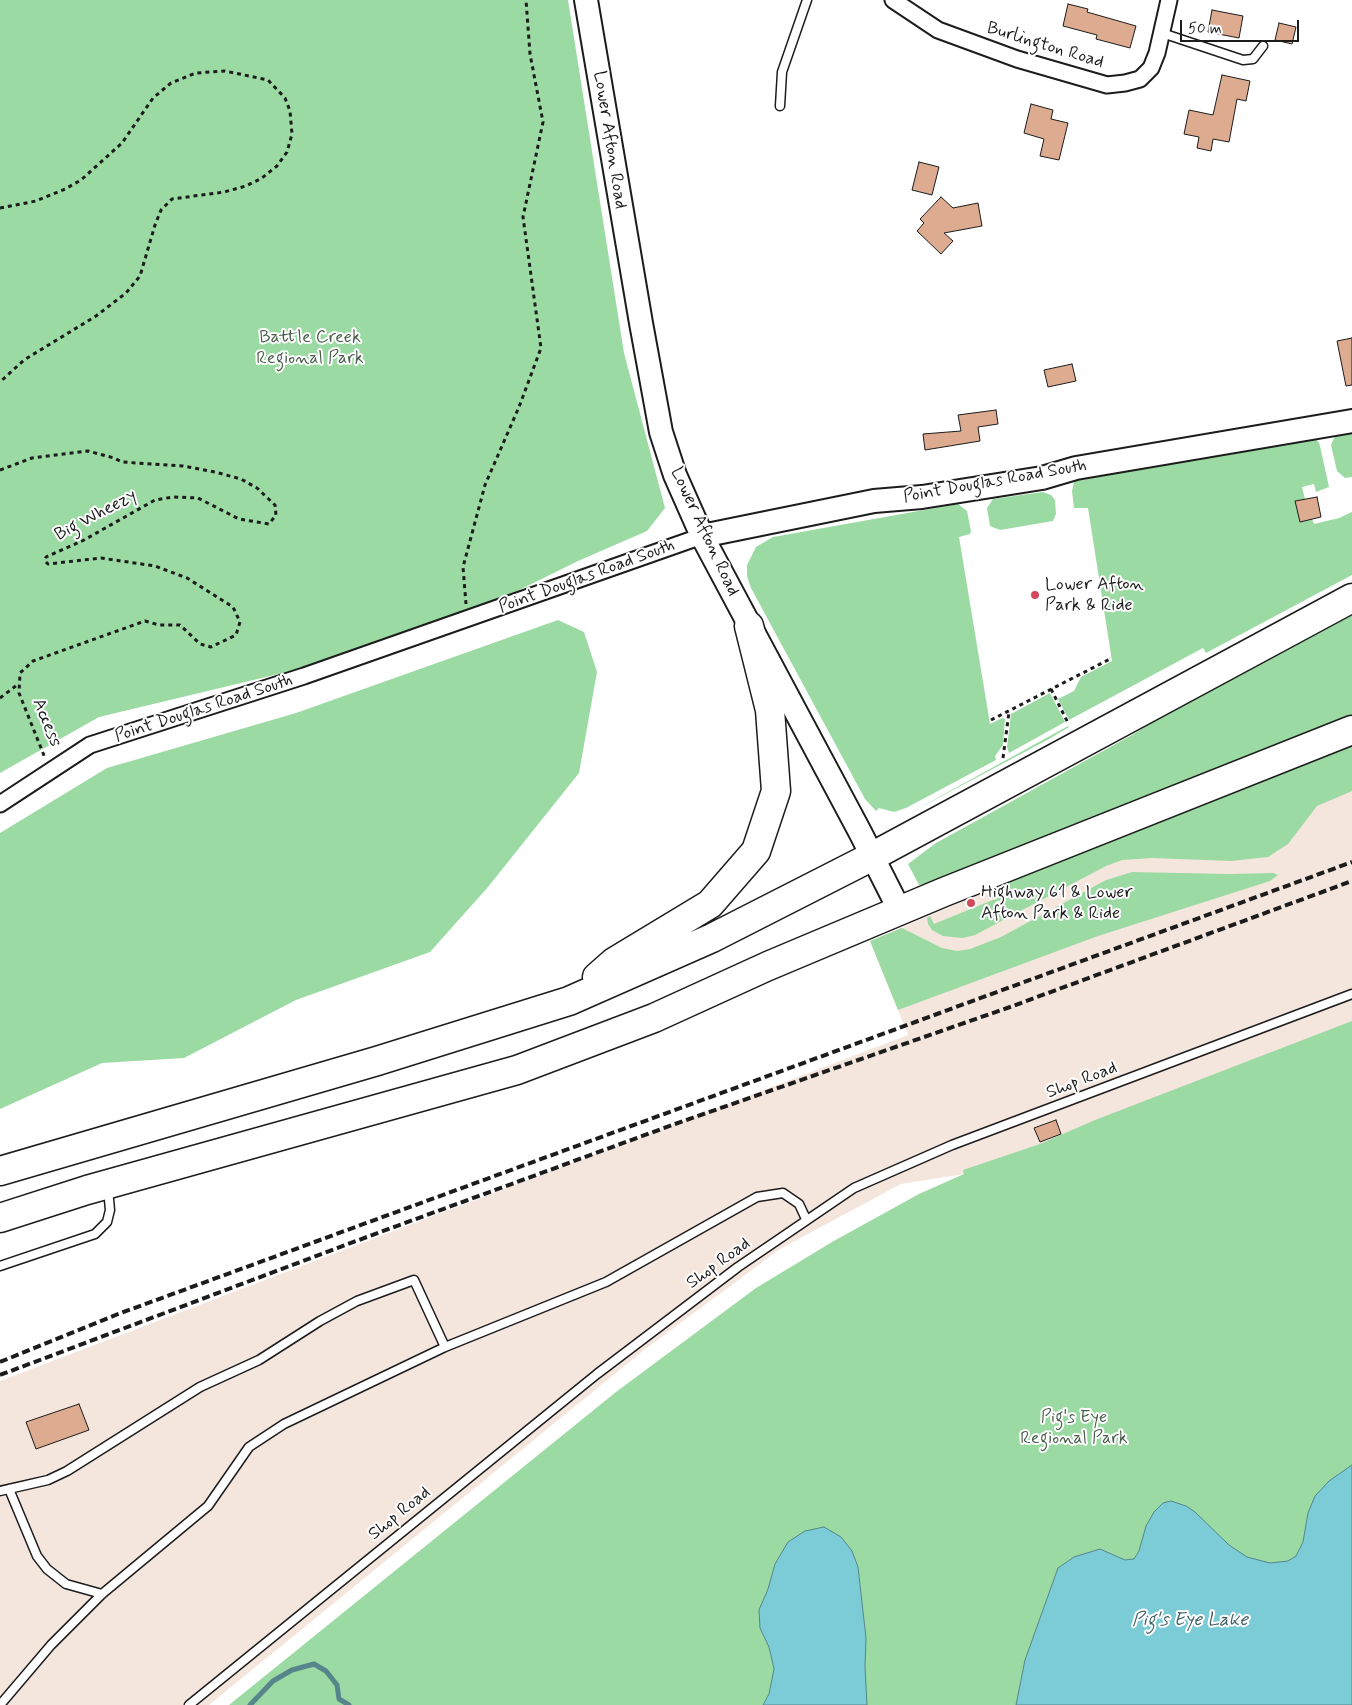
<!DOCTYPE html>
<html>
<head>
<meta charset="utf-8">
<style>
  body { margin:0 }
  #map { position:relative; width:1352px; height:1705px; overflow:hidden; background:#fff; font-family:Mynerve,sans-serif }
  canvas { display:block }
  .scale { position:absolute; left:1180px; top:20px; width:119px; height:22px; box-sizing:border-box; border:2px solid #1c1c1c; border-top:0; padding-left:6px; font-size:15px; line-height:18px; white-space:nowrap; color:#1c1c1c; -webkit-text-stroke:4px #fff; paint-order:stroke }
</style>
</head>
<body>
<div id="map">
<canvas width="1352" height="1705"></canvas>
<div class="scale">50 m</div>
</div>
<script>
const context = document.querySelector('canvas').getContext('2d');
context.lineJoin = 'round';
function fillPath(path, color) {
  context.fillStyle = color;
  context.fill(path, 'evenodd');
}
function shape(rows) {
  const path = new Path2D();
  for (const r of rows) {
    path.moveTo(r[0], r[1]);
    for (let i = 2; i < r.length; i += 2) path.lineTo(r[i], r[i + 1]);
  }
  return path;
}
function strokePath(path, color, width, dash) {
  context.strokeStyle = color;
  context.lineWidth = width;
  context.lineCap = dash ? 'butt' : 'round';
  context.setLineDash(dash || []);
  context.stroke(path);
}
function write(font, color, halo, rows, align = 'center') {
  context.font = font + ' Mynerve,sans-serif';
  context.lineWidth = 4;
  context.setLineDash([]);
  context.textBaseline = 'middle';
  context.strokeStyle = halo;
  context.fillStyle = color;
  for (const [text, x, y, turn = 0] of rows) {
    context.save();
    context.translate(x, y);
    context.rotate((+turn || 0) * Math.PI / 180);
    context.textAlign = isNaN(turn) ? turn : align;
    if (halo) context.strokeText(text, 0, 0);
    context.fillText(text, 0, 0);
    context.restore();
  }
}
const built = shape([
  [1352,746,1352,1023,964,1174,901,1184,780,1249,644,1350,209,1705,0,1705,0,1381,908,1035,870,941,1036,870]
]);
const green = shape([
  [0,0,568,0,624,353,665,508,647,531,578,561,416,641,99,717,0,773],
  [1352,430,1352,477,1345,478,1337,471,1331,445,1337,432],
  [1312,438,1318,441,1320,446,1329,487,1316,492,1314,484,1302,487,1305,499,1295,502,1300,521,1312,519,1314,524,1339,518,1352,512,1352,575,1206,653,1203,648,1069,720,1058,699,1074,691,1081,677,1112,661,1088,508,1074,508,1072,491,1074,482,1076,479],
  [1043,492,1051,495,1055,500,1056,514,1053,521,1000,530,990,526,987,508,993,499],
  [958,504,967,511,971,531,970,534,959,537,990,724,1002,718,1005,719,1003,745,995,756,996,760,906,808,894,812,879,808,876,811,865,799,751,588,747,576,747,565,756,547,773,537],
  [1352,610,1352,717,1169,787,933,883,919,885,908,864,936,843,1132,735,1214,684],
  [558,620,584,632,597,672,579,773,488,887,430,952,296,1000,184,1058,102,1063,0,1109,0,833,107,768,296,713],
  [1050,693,1065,722,1009,753,1007,747,1011,714],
  [1068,726,1069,727,1049,739,908,814],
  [1352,746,1352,791,1317,806,1288,844,1268,857,1231,861,1152,858,1122,860,1106,866,975,935,963,938,943,936,932,930,928,924,927,918,930,916,934,924,1000,897,997,887,1036,870],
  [1132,872,1230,874,1273,873,1278,875,1270,881,1098,936,898,1010,870,941,902,928,942,948,957,951,970,949,1001,937,1106,880],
  [1352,1021,1352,1705,229,1705,616,1392,756,1288,832,1242,919,1194,964,1174,963,1170,1040,1144,1095,1120]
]);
const water = shape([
  [1352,1465,1352,1705,1016,1705,1025,1660,1058,1568,1074,1557,1100,1549,1125,1560,1134,1559,1139,1551,1146,1526,1154,1512,1163,1503,1171,1501,1186,1506,1195,1512,1229,1545,1247,1557,1270,1563,1288,1561,1296,1556,1303,1542,1308,1513,1315,1496,1329,1481,1352,1465],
  [824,1527,841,1537,852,1551,858,1567,866,1638,865,1667,867,1705,763,1705,769,1694,774,1669,769,1647,760,1628,759,1610,768,1589,775,1564,788,1542,805,1531,824,1527]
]);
const stream = shape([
  [250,1705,273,1681,292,1670,314,1664,326,1671,337,1685,339,1699,349,1705]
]);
const building = shape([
  [1068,4,1088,9,1087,12,1136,26,1130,48,1096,39,1097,35,1063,26,1068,4],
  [1212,10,1243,16,1239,38,1208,32,1212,10],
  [1279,23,1296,27,1292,44,1275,40,1279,23],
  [1222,75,1250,81,1246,101,1237,99,1229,142,1213,139,1211,151,1197,148,1199,137,1184,134,1189,110,1213,115,1222,75],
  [1031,104,1053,110,1051,119,1068,123,1059,160,1040,156,1044,139,1024,133,1031,104],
  [919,162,939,167,932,195,912,190,919,162],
  [941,197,953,208,978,203,982,226,944,233,953,241,941,254,917,231,924,223,920,219,941,197],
  [1352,338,1352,385,1346,386,1337,341,1352,338],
  [1072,364,1076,381,1048,387,1044,370,1072,364],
  [996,410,998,424,978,427,980,441,925,450,923,434,961,431,958,415,996,410],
  [1317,497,1321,517,1300,522,1295,501,1317,497],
  [1056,1120,1061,1134,1040,1142,1034,1128,1056,1120],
  [79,1404,89,1430,36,1449,26,1422,79,1404]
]);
const path = shape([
  [0,208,36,201,65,189,81,180,122,143,153,98,171,83,196,73,225,71,268,80,285,98,290,111,292,134,287,152,277,166,262,178,246,186,224,192,172,199,161,210,155,225,140,276,126,293,96,316,24,360,0,382],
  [0,470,32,458,88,451,114,458,122,462,183,466,215,472,241,479,257,488,275,505,276,515,269,524,239,519,198,498,173,497,155,500,84,540,46,557,45,561,48,564,101,558,155,566,187,578,233,607,240,622,236,635,211,647,200,644,180,625,159,625,145,621,33,661,20,673,19,693,45,758],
  [466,604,463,567,485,485,519,407,541,348,523,217,543,122,530,54,526,0],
  [1051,689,1068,723],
  [0,698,17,685],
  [991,720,1110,659],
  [1003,758,1009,712]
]);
const lane = shape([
  [1162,33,1243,60,1253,59,1263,46],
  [780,106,782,72,807,0],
  [0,1266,95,1234,107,1222,110,1210,108,1189],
  [9,1489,37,1556,47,1569,66,1584,102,1594],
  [0,1491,48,1480,67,1471,200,1387,259,1360,320,1321,357,1301,414,1280,445,1347],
  [0,1705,51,1645,102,1594,208,1506,249,1447,284,1424,445,1347,606,1282,757,1197,783,1193,799,1204,806,1219],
  [189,1705,597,1374,738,1267,854,1188,952,1145,1352,994]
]);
const street = shape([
  [893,0,938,30,1017,59,1107,85,1125,83,1140,79,1151,68,1157,53,1169,0],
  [0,804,90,745,304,676,702,536]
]);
const secondary = shape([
  [586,0,641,323,661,432,675,475,702,536,860,832,900,911],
  [702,536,874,501,922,497,1042,478,1076,468,1352,421]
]);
const highway = shape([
  [597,977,614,962,710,904,756,851,776,791,770,710,749,626],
  [0,1171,377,1061,569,1001,712,938,873,856,1352,598],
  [0,1218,87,1190,517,1070,654,1018,768,966,944,892,1352,730]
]);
const rail = shape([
  [0,1362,118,1314,1352,862],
  [0,1375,356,1241,675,1124,1010,1007,1352,881]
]);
const markers = [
  [1035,595,5,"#d1495b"],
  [971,903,5,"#d1495b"]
];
const streetNames = [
  ["Burlington Road",1045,46,17],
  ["Lower Afton Road",609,140,81],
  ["Point Douglas Road South",995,482,-10],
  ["Big Wheezy",96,516,-28],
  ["Lower Afton Road",704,532,65],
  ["Point Douglas Road South",587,577,-20],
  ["Point Douglas Road South",204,709,-18],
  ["Access",46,723,68],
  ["Shop Road",1082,1081,-21],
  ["Shop Road",719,1264,-36],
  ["Shop Road",400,1514,-39]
];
const parkNames = [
  ["Battle Creek",310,338],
  ["Regional Park",310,359],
  ["Pig's Eye",1074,1418],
  ["Regional Park",1074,1439]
];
const poiNames = [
  ["Lower Afton",1045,585],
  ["Park & Ride",1045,606],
  ["Highway 61 & Lower",981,893],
  ["Afton Park & Ride",981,914]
];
const waterNames = [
  ["Pig's Eye Lake",1190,1621]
];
fillPath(built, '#f5e6dd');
fillPath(green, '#9bdaa3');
fillPath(water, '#7cccd7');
strokePath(water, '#56868c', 1);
strokePath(stream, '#56868c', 5);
fillPath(building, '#ddab8f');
strokePath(building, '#1c1c1c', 1);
strokePath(lane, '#1c1c1c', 11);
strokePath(street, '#1c1c1c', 19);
strokePath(secondary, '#1c1c1c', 26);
strokePath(highway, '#1c1c1c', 31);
strokePath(path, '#1c1c1c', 3, [4, 4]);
strokePath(lane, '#fff', 8);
strokePath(street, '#fff', 15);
strokePath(secondary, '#fff', 22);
strokePath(highway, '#fff', 28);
strokePath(rail, '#1c1c1c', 4, [8, 4]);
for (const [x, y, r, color] of markers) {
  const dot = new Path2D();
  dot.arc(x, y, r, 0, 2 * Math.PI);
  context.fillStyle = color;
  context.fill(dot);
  strokePath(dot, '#fff', 2);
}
write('18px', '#1c1c1c', '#fff', streetNames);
write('18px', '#485e4b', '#fff', parkNames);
write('18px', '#1c1c1c', '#fff', poiNames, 'left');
write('italic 19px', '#426267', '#fff', waterNames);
</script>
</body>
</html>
